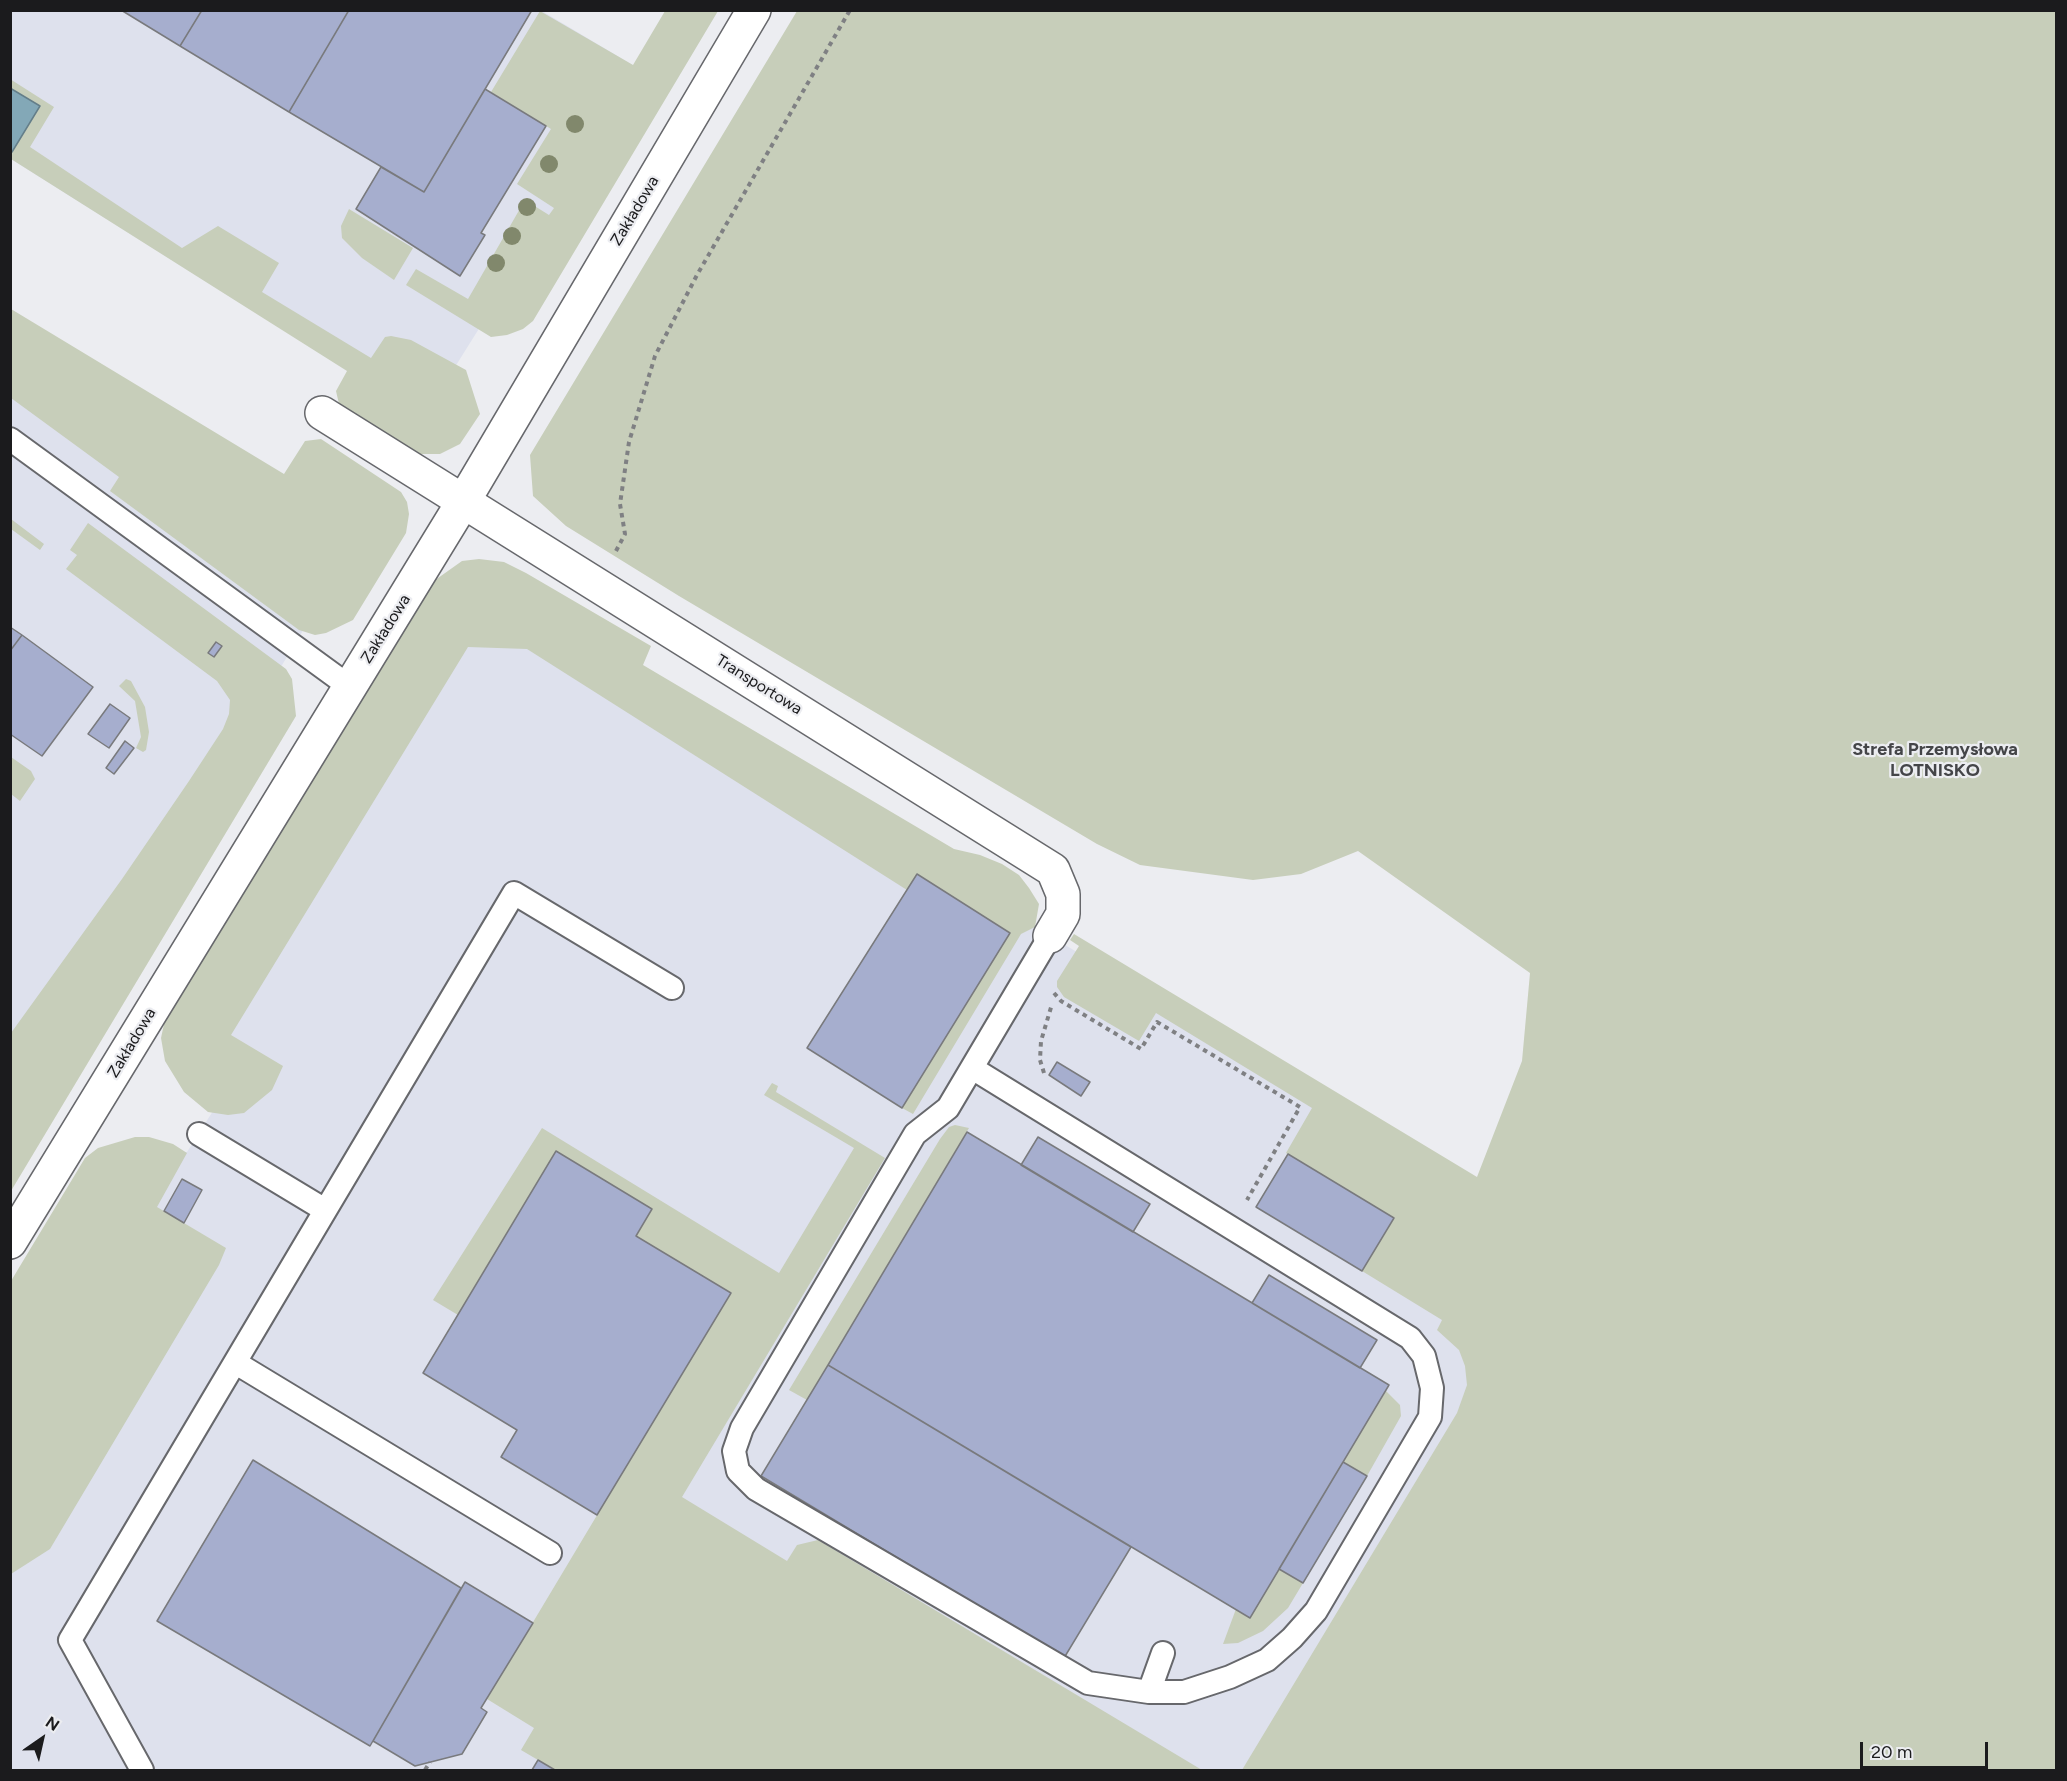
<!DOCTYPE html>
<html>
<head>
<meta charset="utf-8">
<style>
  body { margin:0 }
  #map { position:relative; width:2067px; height:1781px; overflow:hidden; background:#ecedf1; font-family:Figtree,sans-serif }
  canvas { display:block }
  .frame { position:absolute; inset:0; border:12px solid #1b1b1d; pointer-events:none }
  .north { position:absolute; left:12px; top:1709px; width:60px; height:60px; -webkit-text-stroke:4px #ecedf1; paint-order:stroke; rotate:34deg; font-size:16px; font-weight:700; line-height:24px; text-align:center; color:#1b1b1d }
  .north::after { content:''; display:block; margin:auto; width:21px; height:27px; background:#1b1b1d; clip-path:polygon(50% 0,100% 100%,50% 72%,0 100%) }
  .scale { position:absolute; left:1860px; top:1742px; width:128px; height:27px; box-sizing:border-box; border:3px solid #1b1b1d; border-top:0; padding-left:8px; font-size:18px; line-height:21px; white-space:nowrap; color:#1b1b1d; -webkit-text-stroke:4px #ecedf1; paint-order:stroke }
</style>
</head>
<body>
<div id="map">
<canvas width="2067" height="1781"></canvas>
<div class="frame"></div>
<div class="north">N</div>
<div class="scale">20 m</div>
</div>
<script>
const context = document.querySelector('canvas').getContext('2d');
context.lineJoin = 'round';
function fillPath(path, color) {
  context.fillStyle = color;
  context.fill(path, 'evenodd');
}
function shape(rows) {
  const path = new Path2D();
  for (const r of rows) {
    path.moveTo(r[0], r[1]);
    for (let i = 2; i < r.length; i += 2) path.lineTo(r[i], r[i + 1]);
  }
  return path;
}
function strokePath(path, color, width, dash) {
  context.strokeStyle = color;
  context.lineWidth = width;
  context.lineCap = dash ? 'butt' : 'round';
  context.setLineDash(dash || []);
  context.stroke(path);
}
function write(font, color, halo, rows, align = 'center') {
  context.font = font + ' Figtree,sans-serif';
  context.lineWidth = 4.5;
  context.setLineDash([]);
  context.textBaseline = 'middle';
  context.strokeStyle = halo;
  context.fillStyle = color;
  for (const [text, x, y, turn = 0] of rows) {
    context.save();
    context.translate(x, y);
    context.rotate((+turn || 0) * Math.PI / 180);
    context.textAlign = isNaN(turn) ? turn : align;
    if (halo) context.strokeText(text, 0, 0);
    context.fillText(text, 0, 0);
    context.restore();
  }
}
const built = shape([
  [10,11,542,11,641,70,423,418,11,159],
  [11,309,348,556,11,1113],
  [503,604,1050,936,1473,1188,1552,1274,1253,1770,11,1770,10,1362,136,1154,187,1152,213,1111,189,1065,459,615]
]);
const green = shape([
  [540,11,633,65,665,11,718,11,533,321,523,329,507,335,491,337,406,285,416,269,468,299,525,200,549,215,554,208,517,184,551,129,491,92],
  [797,11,2056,11,2056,1770,1242,1770,1457,1413,1467,1385,1465,1366,1459,1350,1437,1330,1442,1320,1362,1271,1394,1218,1286,1153,1312,1108,1156,1013,1139,1041,1064,997,1057,987,1057,981,1079,946,1070,940,1074,934,1477,1177,1522,1061,1530,973,1358,851,1301,874,1253,880,1140,865,1097,844,679,596,566,526,533,496,530,455],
  [10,79,54,107,30,147,182,248,218,226,279,263,262,292,371,358,385,337,391,336,411,340,466,370,480,414,460,444,440,454,417,454,339,404,336,391,347,371,11,159],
  [349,209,413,248,394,280,362,258,342,238,341,226],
  [11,309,284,474,305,441,321,439,401,492,407,502,409,514,406,533,353,620,326,633,315,635,299,630,110,491,119,477,11,398],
  [11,519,44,544,40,550,11,529],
  [88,523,286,669,292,679,296,716,11,1191,11,1033,122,879,189,781,223,729,229,714,230,700,217,681,66,569,77,555,70,550],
  [479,559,504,562,526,573,651,646,643,665,954,849,980,855,1002,864,1019,875,1029,888,1039,904,1035,927,1021,934,913,1114,902,1108,1010,933,917,875,907,890,527,649,468,647,231,1035,283,1066,272,1090,244,1113,228,1115,208,1112,184,1092,165,1061,161,1038,164,1024,431,583,462,561],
  [126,679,131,681,145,707,149,732,146,750,143,752,136,748,141,737,135,701,119,686],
  [11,757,31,771,35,779,20,801,11,794],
  [772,1083,778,1086,776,1092,885,1158,682,1497,787,1561,797,1545,818,1540,1202,1770,555,1770,521,1750,534,1728,487,1699,730,1293,636,1236,652,1209,556,1151,458,1315,433,1300,542,1128,779,1273,854,1148,764,1095],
  [955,1125,969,1128,807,1400,789,1390,940,1139,949,1127],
  [135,1137,149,1137,173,1144,187,1153,157,1207,226,1248,219,1265,50,1549,11,1574,11,1281,85,1158,98,1148],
  [1386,1391,1400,1405,1401,1416,1367,1476,1343,1462],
  [1279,1569,1303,1583,1288,1608,1263,1631,1238,1643,1223,1644,1236,1609,1250,1617]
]);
const water = shape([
  [10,88,40,106,12,152,10,151,10,88]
]);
const building = shape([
  [121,10,202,10,180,46,121,10],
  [202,10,349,10,289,112,180,46,202,10],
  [349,10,532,10,424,192,289,112,349,10],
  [485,89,546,126,481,233,485,235,460,276,356,209,381,167,424,192,485,89],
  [10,627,22,635,10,651,10,627],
  [22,635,93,687,42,756,10,734,10,651,22,635],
  [216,642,222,646,214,657,208,653,216,642],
  [110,704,130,718,109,748,88,734,110,704],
  [125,741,134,748,114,774,106,768,125,741],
  [917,874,1010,933,902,1108,807,1048,917,874],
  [1057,1062,1090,1082,1081,1096,1049,1075,1057,1062],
  [967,1132,1389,1385,1250,1618,828,1365,967,1132],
  [1038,1137,1150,1204,1133,1232,1021,1165,1038,1137],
  [556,1151,652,1209,636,1236,731,1293,597,1515,501,1457,517,1430,423,1373,556,1151],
  [1288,1154,1394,1218,1362,1271,1256,1207,1288,1154],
  [182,1179,202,1190,184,1223,164,1211,182,1179],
  [1269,1275,1377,1340,1360,1368,1252,1303,1269,1275],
  [828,1365,1131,1547,1064,1658,761,1476,828,1365],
  [253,1460,461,1588,370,1746,157,1621,253,1460],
  [1343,1462,1367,1476,1303,1583,1279,1569,1343,1462],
  [465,1582,533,1623,481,1708,487,1712,462,1754,415,1766,373,1741,465,1582],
  [538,1760,555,1770,532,1770,538,1760]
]);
const path = shape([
  [616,551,625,534,620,504,629,442,655,356,697,275,850,10],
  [1054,993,1061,1001,1141,1049,1157,1022,1300,1107,1247,1200],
  [1044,1073,1040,1060,1041,1041,1052,1004],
  [425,1770,430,1762]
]);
const lane = shape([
  [10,439,350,687],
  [972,1068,1410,1338,1424,1356,1432,1388,1430,1417,1316,1611,1292,1638,1267,1660,1230,1677,1184,1692,1149,1692,1088,1683,756,1489,738,1471,734,1451,742,1428,915,1134,948,1108,1050,936],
  [199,1134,325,1210],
  [236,1363,550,1553],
  [1149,1692,1163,1653],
  [142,1770,70,1640,514,893,672,988]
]);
const street = shape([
  [322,413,1053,870,1063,894,1063,914,1050,936],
  [10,1242,463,502,754,10]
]);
const trees = [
  [575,124],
  [549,164],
  [527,207],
  [512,236],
  [496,263]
];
const streetNames = [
  ["Zakładowa",635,211,-59],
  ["Zakładowa",386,629,-58],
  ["Transportowa",759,685,32],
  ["Zakładowa",132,1043,-59]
];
const neighbourhoodNames = [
  ["Strefa Przemysłowa",1935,750],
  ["LOTNISKO",1935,771]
];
fillPath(built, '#dee1ed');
fillPath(green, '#c7ceba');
fillPath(water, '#83a8b7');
strokePath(water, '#647e89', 1.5);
fillPath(building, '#a6aece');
strokePath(building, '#797a7d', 1.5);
strokePath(lane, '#67686c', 26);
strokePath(street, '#67686c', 36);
strokePath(path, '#7f8083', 4, [4.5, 4.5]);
strokePath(lane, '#fff', 22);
strokePath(street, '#fff', 33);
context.fillStyle = '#81886c';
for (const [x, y] of trees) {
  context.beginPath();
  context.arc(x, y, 9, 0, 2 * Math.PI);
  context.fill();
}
write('16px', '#1b1b1d', '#ecedf1', streetNames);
write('bold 18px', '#444548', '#ecedf1', neighbourhoodNames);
</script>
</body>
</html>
